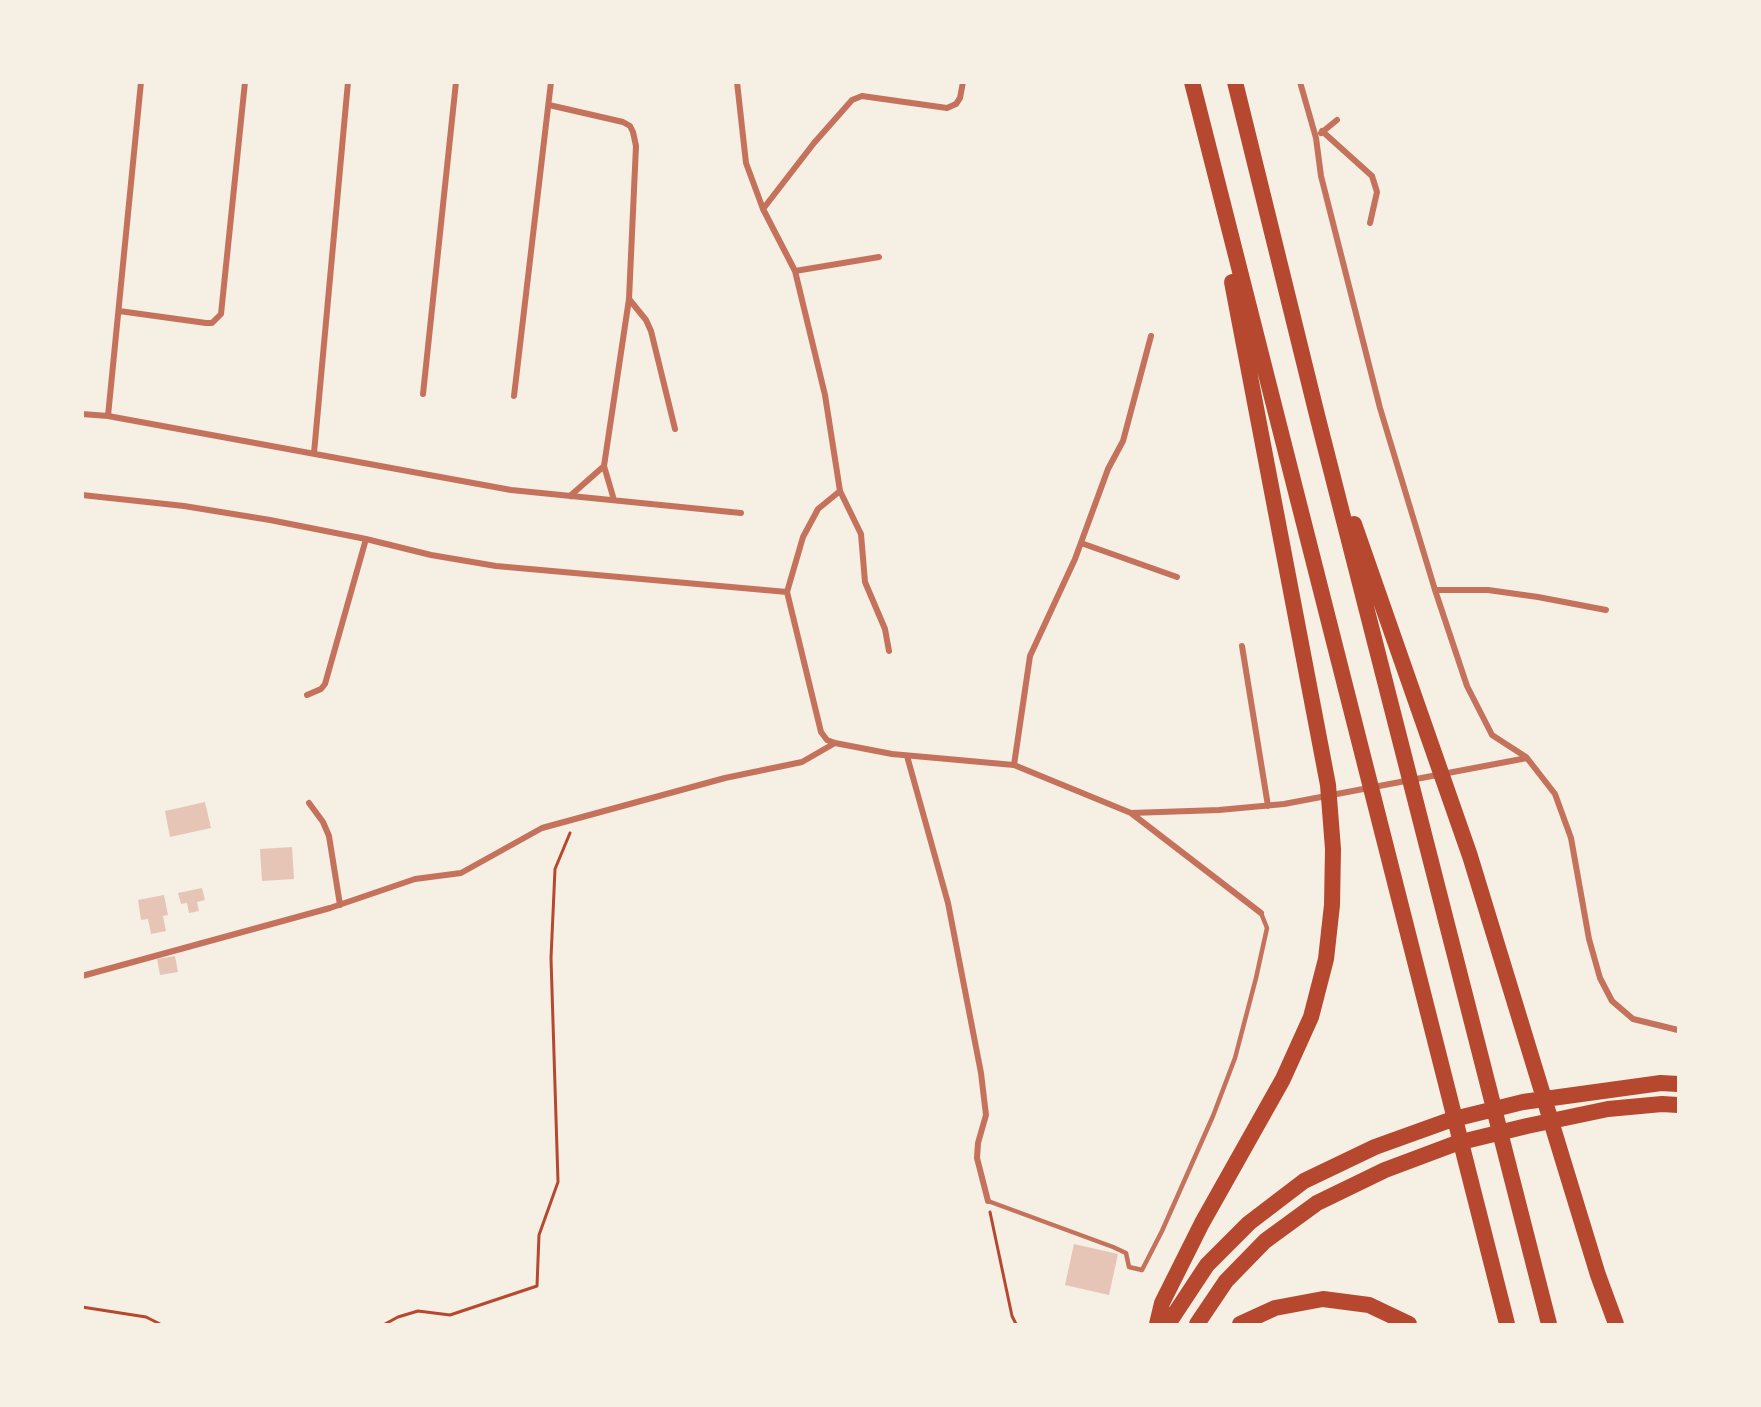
<!DOCTYPE html>
<html>
<head>
<meta charset="utf-8">
<style>
  body { margin:0 }
  #map { position:relative; width:1761px; height:1407px; overflow:hidden; background:#f6efe4; font-family:Cabin,sans-serif }
  canvas { display:block }
  .frame { position:absolute; inset:0; border:84px solid #f6efe4; pointer-events:none }
</style>
</head>
<body>
<div id="map">
<canvas width="1761" height="1407"></canvas>
<div class="frame"></div>
</div>
<script>
const context = document.querySelector('canvas').getContext('2d');
context.lineJoin = 'round';
function fillPath(path, color) {
  context.fillStyle = color;
  context.fill(path, 'evenodd');
}
function shape(rows) {
  const path = new Path2D();
  for (const r of rows) {
    path.moveTo(r[0], r[1]);
    for (let i = 2; i < r.length; i += 2) path.lineTo(r[i], r[i + 1]);
  }
  return path;
}
function strokePath(path, color, width, dash) {
  context.strokeStyle = color;
  context.lineWidth = width;
  context.lineCap = dash ? 'butt' : 'round';
  context.setLineDash(dash || []);
  context.stroke(path);
}
const building = shape([
  [205,802,211,828,170,837,165,811],
  [292,847,294,879,262,881,260,849],
  [202,888,205,900,197,902,199,911,189,913,187,903,181,904,178,893],
  [164,895,168,915,163,916,166,931,151,934,148,919,141,920,138,900],
  [175,956,178,972,160,975,157,959],
  [1074,1244,1118,1254,1109,1295,1065,1285]
]);
const path = shape([
  [990,1212,1012,1316,1016,1324],
  [82,1307,146,1317,160,1324],
  [385,1324,398,1317,418,1311,450,1315,537,1286,539,1235,558,1182,551,958,555,869,570,833]
]);
const service = shape([
  [988,1201,1113,1247,1126,1253,1129,1267,1142,1270,1162,1231,1213,1116,1235,1058,1256,978,1267,928,1261,913]
]);
const minor = shape([
  [737,82,746,163,763,209,795,271,825,395,840,491,861,534,865,582,885,629,889,651],
  [1300,82,1316,138,1321,176,1380,408,1435,590,1467,686,1492,735,1526,757],
  [549,105,623,122,630,126,633,132,636,146,629,299,604,466],
  [1322,131,1372,176,1377,192,1370,223],
  [1321,133,1337,120],
  [763,209,814,143,852,100,862,96,947,108,956,104,960,98,963,82],
  [795,271,879,257],
  [629,299,646,320,651,331,675,429],
  [119,311,206,323,212,323,221,314,245,82],
  [423,394,456,82],
  [514,396,551,82],
  [82,414,108,416,511,490,741,513],
  [108,416,141,82],
  [314,453,348,82],
  [82,495,184,506,270,520,366,539,431,555,496,566,787,592,821,732,827,740,835,743,892,754,1014,765,1131,813,1261,913],
  [570,496,604,466,614,500],
  [1081,543,1177,577],
  [1435,590,1488,590,1538,597,1606,610],
  [787,592,803,537,818,509,840,491],
  [1242,646,1268,806],
  [307,695,321,689,325,684,366,539],
  [907,756,948,903,981,1073,986,1115,978,1143,977,1158,988,1201],
  [1014,765,1030,656,1075,559,1108,469,1123,441,1151,336],
  [309,803,323,822,329,836,340,905],
  [1131,813,1219,810,1284,804,1527,758,1555,794,1571,838,1589,939,1600,978,1612,1001,1633,1019,1678,1030],
  [82,976,330,908,415,879,461,873,542,828,725,778,802,762,835,743]
]);
const motorway = shape([
  [1192,82,1507,1324],
  [1235,82,1317,415,1549,1324],
  [1354,524,1470,856,1598,1275,1616,1324],
  [1157,1324,1162,1303,1202,1223,1283,1079,1311,1017,1326,959,1332,905,1333,849,1328,785,1232,282],
  [1168,1324,1207,1265,1249,1223,1304,1181,1375,1147,1450,1120,1523,1102,1661,1083,1678,1084],
  [1197,1324,1226,1281,1265,1241,1317,1203,1385,1170,1457,1143,1527,1126,1608,1109,1662,1104,1678,1105],
  [1240,1324,1275,1308,1323,1299,1369,1305,1409,1324]
]);
fillPath(building, '#e6c5b7');
strokePath(path, '#b5482f', 3);
strokePath(service, '#c5725c', 4.5);
strokePath(minor, '#c5725c', 6);
strokePath(motorway, '#b5482f', 16);
</script>
</body>
</html>
